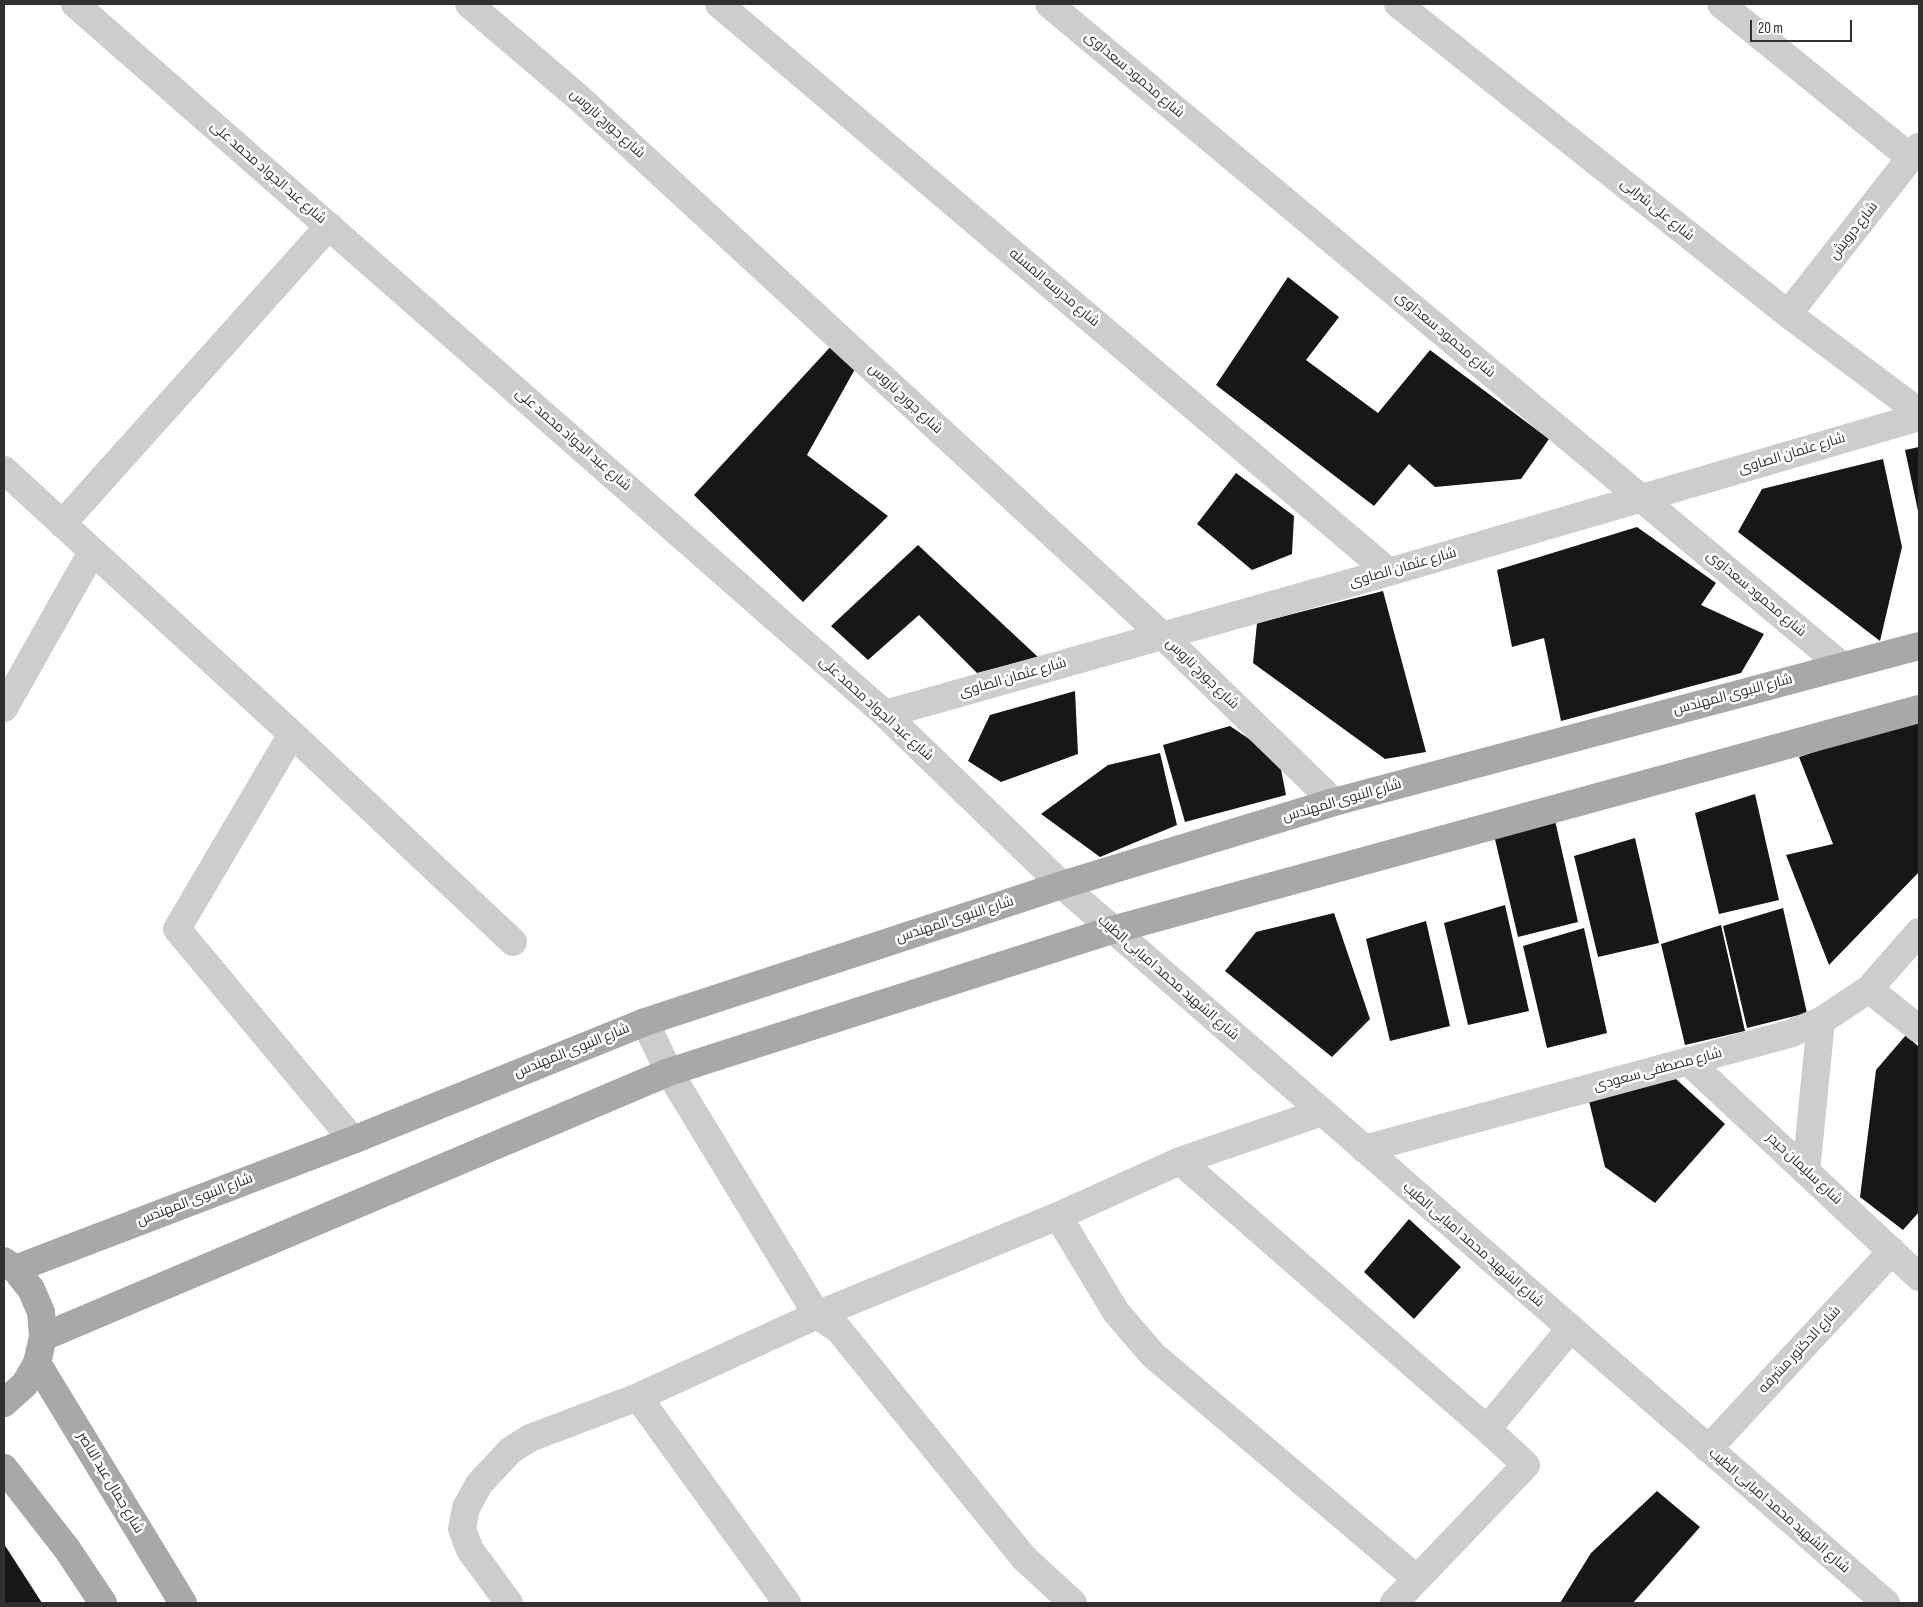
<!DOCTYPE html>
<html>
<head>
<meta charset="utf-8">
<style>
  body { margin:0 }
  #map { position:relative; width:1923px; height:1607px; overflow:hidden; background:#fff; font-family:"Sofia Sans Condensed",sans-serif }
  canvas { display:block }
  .frame { position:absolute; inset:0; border:5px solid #303030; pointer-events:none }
  .scale { position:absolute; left:1750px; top:20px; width:102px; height:22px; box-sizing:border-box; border:2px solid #303030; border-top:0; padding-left:6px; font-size:15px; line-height:18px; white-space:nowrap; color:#303030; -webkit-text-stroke:4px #fff; paint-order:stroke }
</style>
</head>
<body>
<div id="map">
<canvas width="1923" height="1607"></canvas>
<div class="frame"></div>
<div class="scale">20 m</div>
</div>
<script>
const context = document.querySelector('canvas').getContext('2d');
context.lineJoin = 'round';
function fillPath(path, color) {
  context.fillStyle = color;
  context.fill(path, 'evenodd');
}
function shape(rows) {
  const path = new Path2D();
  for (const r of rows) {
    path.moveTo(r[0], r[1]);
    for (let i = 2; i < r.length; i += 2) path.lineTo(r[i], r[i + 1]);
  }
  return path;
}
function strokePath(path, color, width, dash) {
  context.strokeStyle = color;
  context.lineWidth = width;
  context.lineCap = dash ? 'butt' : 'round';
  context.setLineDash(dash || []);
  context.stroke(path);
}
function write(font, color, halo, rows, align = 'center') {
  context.font = font + ' "Sofia Sans Condensed",Cairo,sans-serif';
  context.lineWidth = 5;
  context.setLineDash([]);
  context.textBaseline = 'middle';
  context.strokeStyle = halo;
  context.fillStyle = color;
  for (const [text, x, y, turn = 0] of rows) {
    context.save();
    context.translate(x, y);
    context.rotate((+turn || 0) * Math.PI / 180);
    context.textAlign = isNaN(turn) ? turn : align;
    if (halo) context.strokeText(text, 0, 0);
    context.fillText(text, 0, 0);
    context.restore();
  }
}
const building = shape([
  [1288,277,1339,317,1306,360,1378,413,1430,350,1549,439,1521,479,1435,487,1409,464,1374,506,1216,385],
  [833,344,855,369,807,455,888,516,803,602,694,495],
  [1919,447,1919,511,1918,511,1905,450],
  [1883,459,1902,547,1880,641,1738,532,1762,489],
  [1236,473,1294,516,1292,554,1252,570,1197,524],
  [1637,527,1716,583,1701,605,1764,634,1741,673,1561,721,1544,638,1512,647,1497,570],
  [918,545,1038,657,977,673,919,615,868,660,831,626],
  [1383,591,1426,752,1385,759,1253,663,1257,623],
  [1075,691,1078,754,1001,782,968,761,990,715],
  [1915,719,1919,725,1919,872,1829,965,1786,855,1833,844,1799,757],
  [1230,726,1279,759,1286,795,1185,822,1163,745],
  [1160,753,1177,825,1100,857,1041,814,1108,765],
  [1755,794,1779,900,1719,914,1695,813],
  [1554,816,1578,922,1518,937,1494,835],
  [1635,838,1659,943,1598,957,1574,856],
  [1505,905,1529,1011,1468,1025,1444,923],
  [1783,908,1807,1013,1747,1028,1723,926],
  [1334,913,1370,1019,1332,1057,1225,971,1256,932],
  [1426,921,1450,1026,1390,1041,1366,939],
  [1721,925,1745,1031,1685,1045,1661,944],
  [1584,928,1607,1033,1547,1048,1523,946],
  [1906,1035,1919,1047,1919,1212,1903,1230,1860,1197,1876,1070],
  [1676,1079,1725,1124,1655,1203,1605,1167,1588,1097],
  [1409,1219,1461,1267,1414,1319,1364,1272],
  [1657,1491,1700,1527,1633,1603,1560,1603,1591,1553],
  [4,1544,42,1603,4,1603]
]);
const minor = shape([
  [75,4,885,714,1062,885,1886,1603],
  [469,4,579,98,1163,636,1334,802],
  [719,4,1389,572],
  [1049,4,1841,665],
  [1398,4,1788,314,1919,412],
  [1721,4,1911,158],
  [1788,314,1919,147],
  [4,470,292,734,513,942],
  [62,524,329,226],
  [4,708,92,552],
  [885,714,1389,572,1919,417],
  [292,734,177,929,353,1140],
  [1869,989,1919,1029],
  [645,1022,669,1072,817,1315,839,1330,1024,1558,1073,1603],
  [1688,1061,1919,1277],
  [1364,1149,1789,1034,1821,1021,1869,989,1919,932],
  [1180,1161,1487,1429],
  [1806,1172,1821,1021],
  [1058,1216,1116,1312,1153,1355,1417,1579],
  [638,1397,787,1603],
  [1708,1449,1892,1251],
  [509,1603,470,1550,462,1529,466,1508,479,1484,511,1450,530,1438,638,1397,817,1315,1058,1216,1180,1161,1322,1112],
  [1394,1603,1526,1465,1487,1429,1570,1329]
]);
const major = shape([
  [4,1261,15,1269,31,1289,41,1312,43,1337,37,1363,25,1384,4,1403],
  [15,1269,353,1140,645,1022,1062,885,1334,802,1919,646],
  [43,1337,669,1072,1112,930,1919,709],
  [37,1363,183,1603],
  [4,1468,67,1549,103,1603]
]);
const streetNames = [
  ["شارع محمود سعداوى",1134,75,40],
  ["شارع جورج ناروس",607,124,42],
  ["شارع عبد الجواد محمد على",268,173,41],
  ["شارع على شرابى",1657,210,39],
  ["شارع درويش",1854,231,-52],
  ["شارع مدرسه المسله",1054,288,40],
  ["شارع محمود سعداوى",1445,335,40],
  ["شارع جورج ناروس",905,399,43],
  ["شارع عبد الجواد محمد على",573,440,41],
  ["شارع عثمان الصاوى",1792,454,-17],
  ["شارع عثمان الصاوى",1403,568,-16],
  ["شارع محمود سعداوى",1756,594,40],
  ["شارع جورج ناروس",1202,674,44],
  ["شارع عثمان الصاوى",1013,678,-16],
  ["شارع النبوى المهندس",1733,695,-15],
  ["شارع عبد الجواد محمد على",876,709,42],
  ["شارع النبوى المهندس",1342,801,-16],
  ["شارع النبوى المهندس",955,920,-18],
  ["شارع الشهيد محمد امبابى الطيب",1168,978,41],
  ["شارع النبوى المهندس",572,1051,-22],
  ["شارع مصطفى سعودى",1658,1070,-15],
  ["شارع سليمان حيدر",1804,1169,43],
  ["شارع النبوى المهندس",195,1200,-21],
  ["شارع الشهيد محمد امبابى الطيب",1473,1245,41],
  ["شارع الدكتور مشرفه",1800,1350,-47],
  ["شارع جمال عبد الناصر",110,1483,59],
  ["شارع الشهيد محمد امبابى الطيب",1779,1511,41]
];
fillPath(building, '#171717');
strokePath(minor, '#cdcdcd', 28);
strokePath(major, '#a8a8a8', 28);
write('14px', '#303030', '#fff', streetNames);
</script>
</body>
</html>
